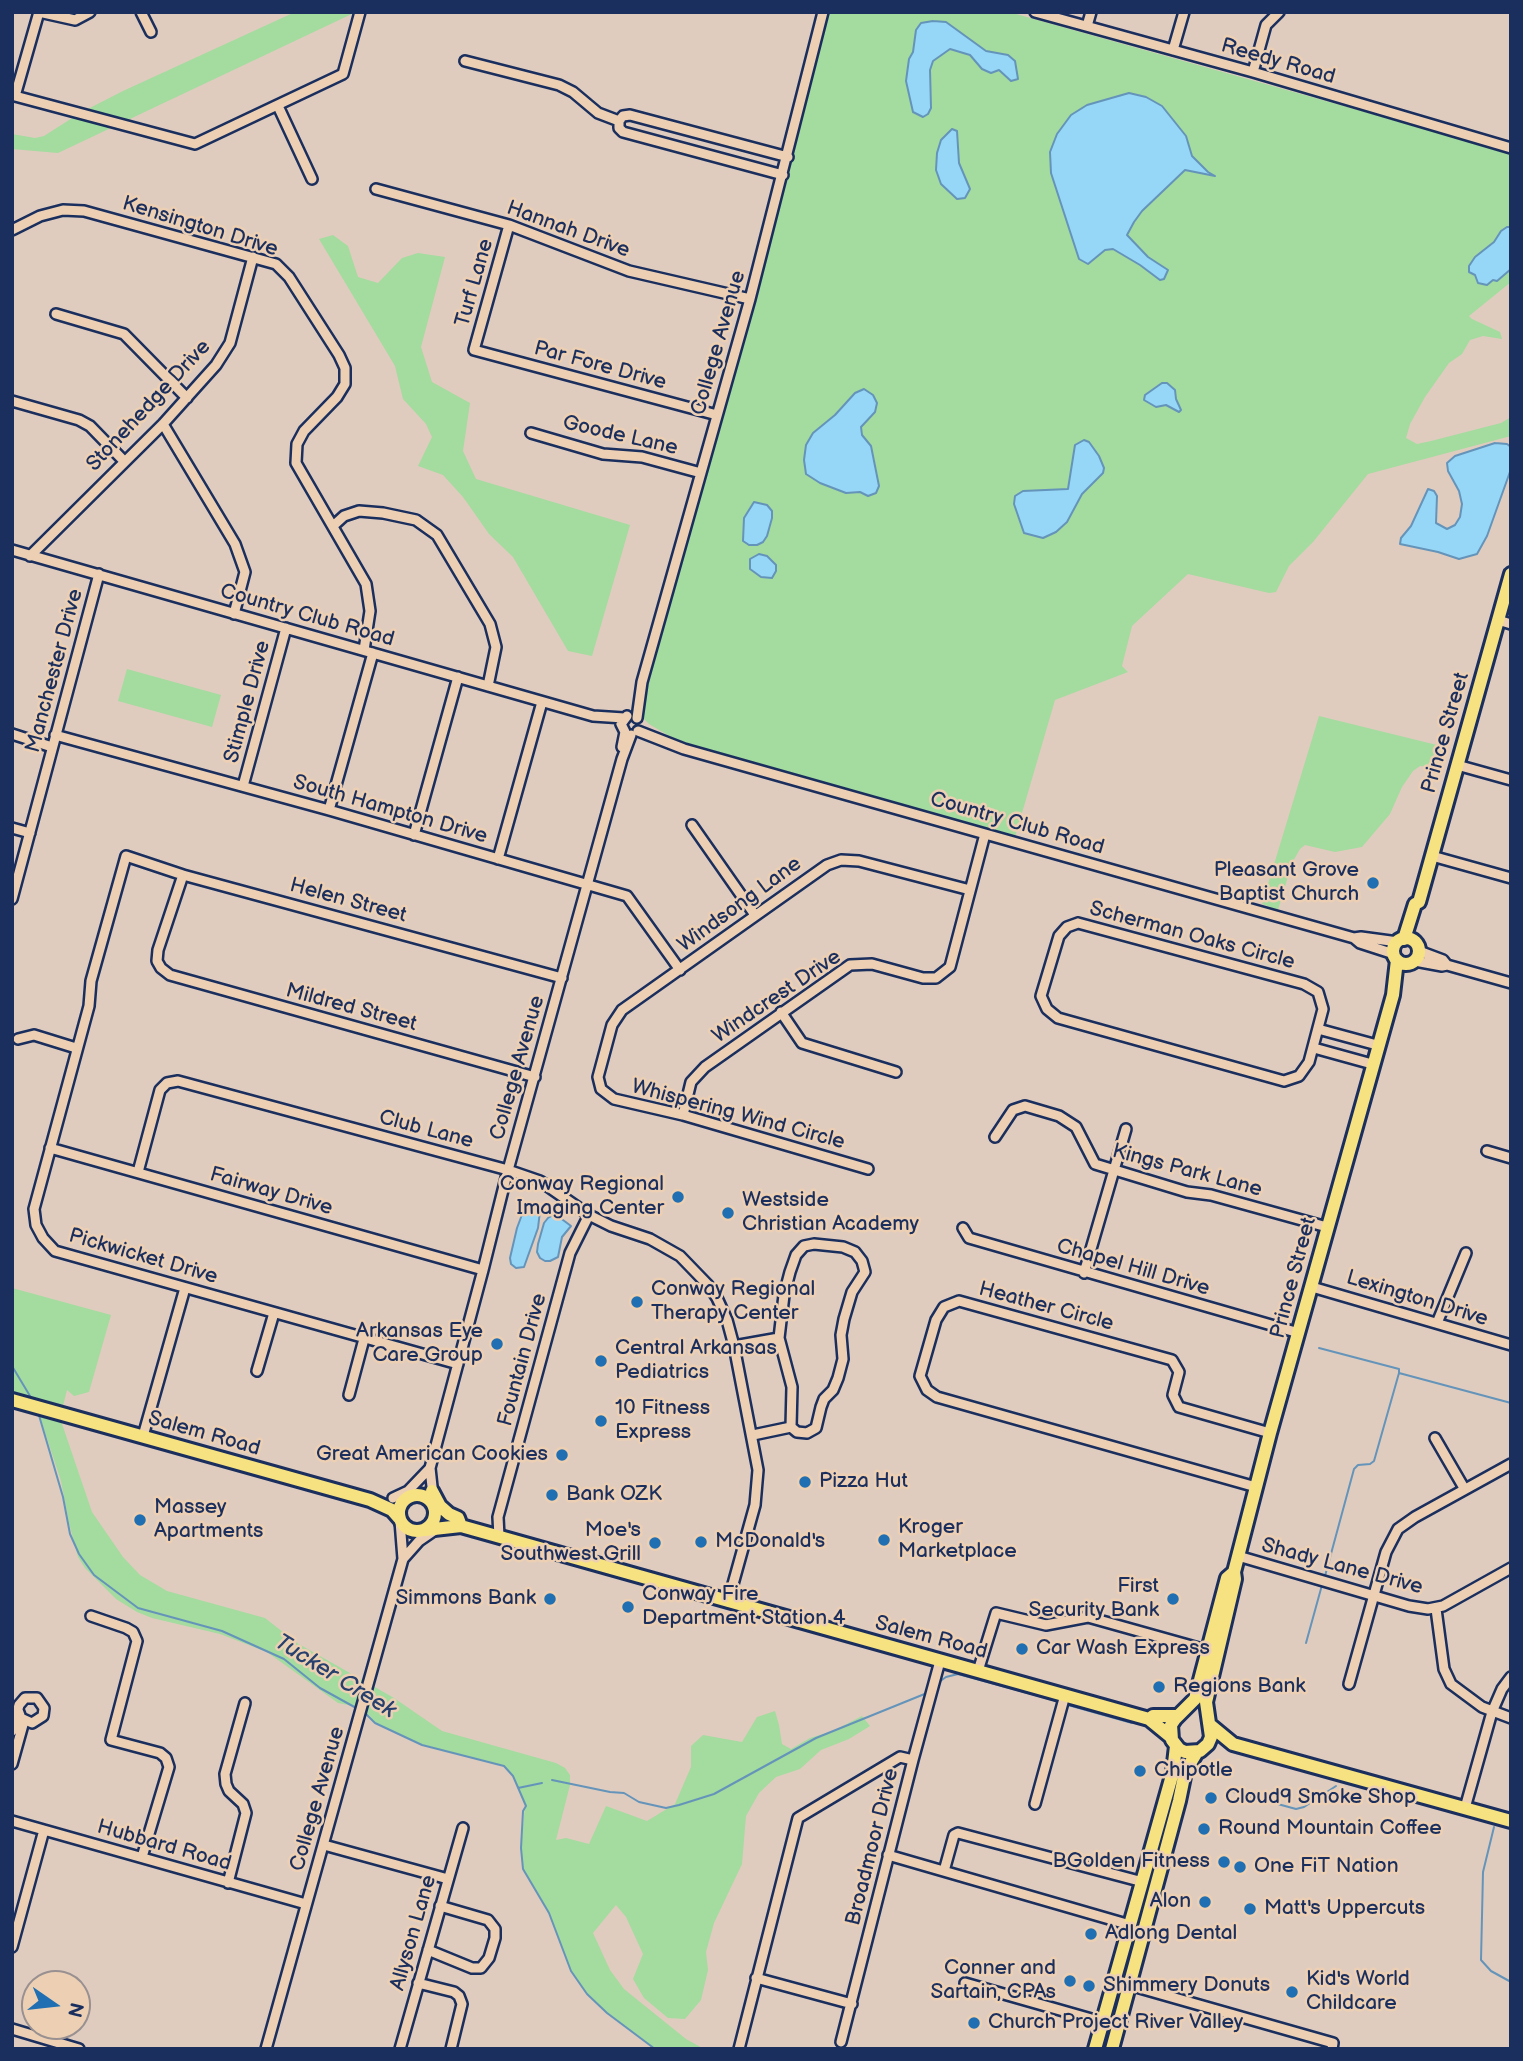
<!DOCTYPE html>
<html>
<head>
<meta charset="utf-8">
<style>
  body { margin:0 }
  #map { position:relative; width:1523px; height:2061px; overflow:hidden; background:#dfccbe; font-family:"Balsamiq Sans",sans-serif }
  canvas { display:block }
  .frame { position:absolute; inset:0; border:14px solid #1b2f5e; pointer-events:none }
  .north { position:absolute; left:21px; top:1970px; width:70px; height:70px; box-sizing:border-box; background:#edd0b3; border:2px solid #999091; border-radius:50%; rotate:104deg; font-size:19px; font-weight:700; line-height:28px; text-align:center; color:#1b2f5e }
  .north::after { content:''; display:block; margin:auto; width:24px; height:32px; background:#1f6fb2; clip-path:polygon(50% 0,100% 100%,50% 72%,0 100%) }
</style>
</head>
<body>
<div id="map">
<canvas width="1523" height="2061"></canvas>
<div class="frame"></div>
<div class="north">N</div>
</div>
<script>
const context = document.querySelector('canvas').getContext('2d');
context.lineJoin = 'round';
function fillPath(path, color) {
  context.fillStyle = color;
  context.fill(path, 'evenodd');
}
function shape(rows) {
  const path = new Path2D();
  for (const r of rows) {
    if (r.length === 3) {
      path.moveTo(r[0] + r[2], r[1]);
      path.arc(r[0], r[1], r[2], 0, 2 * Math.PI);
      continue;
    }
    path.moveTo(r[0], r[1]);
    for (let i = 2; i < r.length; i += 2) path.lineTo(r[i], r[i + 1]);
  }
  return path;
}
function strokePath(path, color, width, dash) {
  context.strokeStyle = color;
  context.lineWidth = width;
  context.lineCap = dash ? 'butt' : 'round';
  context.setLineDash(dash || []);
  context.stroke(path);
}
function write(font, color, halo, rows, align = 'center') {
  context.font = font + ' "Balsamiq Sans",sans-serif';
  context.lineWidth = 5;
  context.setLineDash([]);
  context.textBaseline = 'middle';
  context.strokeStyle = halo;
  context.fillStyle = color;
  for (const [text, x, y, turn = 0] of rows) {
    context.save();
    context.translate(x, y);
    context.rotate((+turn || 0) * Math.PI / 180);
    context.textAlign = isNaN(turn) ? turn : align;
    if (halo) context.strokeText(text, 0, 0);
    context.fillText(text, 0, 0);
    context.restore();
  }
}
const green = shape([
  [295,12,356,12,58,153,12,149,12,134,35,138,44,136,80,113,123,91],
  [826,12,1009,12,1511,153,1511,282,1469,316,1472,319,1500,332,1502,339,1483,336,1470,340,1462,354,1449,363,1425,397,1410,424,1406,438,1417,444,1431,441,1501,423,1511,417,1511,436,1368,474,1313,542,1289,566,1276,592,1269,593,1188,574,1132,626,1122,666,1128,672,1055,700,1015,837,683,744,649,724,642,717,645,697],
  [333,235,348,246,358,277,378,283,402,258,418,253,445,257,421,347,432,382,470,403,463,451,476,479,630,525,592,656,568,651,513,557,489,534,463,497,443,475,418,466,432,437,426,424,403,399,395,366,319,239],
  [127,669,221,695,212,727,118,701],
  [1319,716,1445,747,1437,768,1420,766,1413,771,1402,787,1390,814,1362,847,1335,852,1305,845,1300,849,1292,863,1278,910,1262,904],
  [12,1288,111,1315,89,1392,74,1396,67,1390,60,1418,92,1512,123,1557,140,1575,167,1591,265,1618,297,1643,394,1698,442,1731,556,1763,565,1768,570,1775,570,1785,556,1840,566,1838,589,1844,606,1806,647,1821,675,1804,691,1767,691,1746,703,1735,742,1742,757,1717,775,1711,779,1725,782,1744,791,1749,810,1738,833,1731,862,1716,870,1726,849,1739,821,1750,800,1769,776,1777,759,1793,746,1816,742,1864,714,1923,706,1952,708,1970,701,2000,685,2019,668,2018,644,1998,633,1979,643,1954,626,1917,616,1905,593,1933,610,1970,624,1989,686,2039,704,2049,655,2049,607,2013,587,1994,571,1971,549,1913,523,1869,521,1848,525,1806,513,1776,504,1766,422,1745,400,1735,375,1723,370,1716,353,1706,338,1703,267,1652,220,1634,152,1618,137,1612,116,1599,85,1568,78,1557,69,1523,61,1481,34,1399,12,1393]
]);
const water = shape([
  [933,21,946,22,986,51,1008,55,1015,61,1018,79,1011,81,999,70,991,73,982,69,970,55,950,49,933,61,930,70,931,108,928,114,923,117,913,112,906,81,909,59,913,52,916,30,921,23,933,21],
  [1129,93,1146,97,1162,106,1186,136,1192,156,1208,172,1215,176,1185,170,1142,211,1134,222,1127,235,1148,257,1168,270,1164,279,1160,280,1140,265,1113,249,1105,250,1088,264,1079,259,1051,173,1050,152,1057,134,1071,115,1087,105,1129,93],
  [952,129,957,131,959,163,970,189,965,198,957,199,941,184,936,170,937,153,941,140,952,129],
  [1507,227,1511,227,1511,269,1497,281,1493,280,1487,285,1478,283,1475,275,1469,272,1469,266,1475,257,1494,242,1501,231,1507,227],
  [1162,383,1167,383,1175,390,1176,399,1181,410,1179,412,1166,405,1156,407,1144,400,1145,395,1162,383],
  [864,389,873,395,877,403,875,412,861,427,862,435,871,446,879,486,876,493,868,496,860,492,846,493,820,483,806,474,804,460,806,445,813,433,835,415,855,393,864,389],
  [1084,440,1089,442,1099,456,1104,468,1103,473,1082,494,1067,522,1056,532,1043,538,1024,533,1014,504,1015,496,1023,491,1068,489,1075,445,1084,440],
  [1495,443,1507,444,1511,447,1511,469,1487,536,1477,554,1459,559,1438,552,1400,544,1401,538,1411,526,1428,489,1434,491,1437,496,1436,523,1447,529,1455,525,1460,517,1462,504,1459,491,1448,471,1447,463,1455,456,1495,443],
  [754,502,767,505,772,511,772,518,767,536,763,542,757,545,749,545,743,541,744,518,754,502],
  [759,554,767,556,776,565,776,571,772,578,761,577,750,569,750,559,759,554],
  [533,1204,540,1211,538,1228,524,1267,516,1268,511,1264,510,1258,517,1228,523,1212,533,1204],
  [555,1214,571,1226,562,1237,558,1257,550,1261,545,1261,540,1258,537,1252,538,1244,544,1223,548,1218,555,1214]
]);
const stream = shape([
  [1319,1348,1399,1369,1399,1373,1511,1403],
  [12,1366,33,1401],
  [38,1412,63,1497,70,1534,79,1554,94,1575,138,1608,222,1631,284,1659,320,1688,358,1709],
  [1325,1576,1354,1469,1358,1465,1370,1464,1374,1461,1399,1373],
  [1306,1643,1322,1585],
  [939,1682,946,1677,958,1674,1057,1701],
  [1068,1705,1132,1723],
  [365,1713,375,1723,422,1745,504,1766,513,1776,526,1806,523,1811,521,1848,523,1869,549,1913,571,1971,587,1994,607,2013,655,2049],
  [552,1780,610,1792,624,1793,639,1802,666,1808,679,1805,714,1794,816,1738,927,1693],
  [518,1788,542,1783],
  [1230,1791,1296,1809,1304,1807,1336,1786],
  [1494,1827,1483,1872,1481,1960,1491,1971,1511,1982]
]);
const minor = shape([
  [90,12,75,20,39,12,15,96,195,144,343,74,360,12],
  [141,12,151,32],
  [1035,12,1253,72,1511,148],
  [1087,26,1091,12],
  [1173,50,1184,12],
  [465,61,559,85,573,92,598,113,619,121],
  [1253,72,1266,25,1279,12],
  [278,106,312,179],
  [619,121,619,128,623,132,783,175],
  [619,121,623,116,630,115,788,157],
  [376,189,509,225,629,271,750,299],
  [509,225,474,350,717,415],
  [12,230,40,216,63,210,84,211,276,264,289,277,339,355,345,368,345,384,337,397,304,431,297,444,296,463,366,584,370,611,364,650],
  [56,314,124,334,187,398],
  [12,401,79,420,90,426,124,461],
  [163,424,235,544,245,572,234,614],
  [531,433,603,454,642,457,701,473],
  [333,526,344,516,359,511,383,513,416,520,437,535,490,624,496,647,488,686],
  [12,550,593,716,624,718],
  [30,556,163,424,216,365,230,343,253,257],
  [1498,620,1511,624],
  [637,718,642,682,750,299,823,12],
  [638,731,684,749,1354,938,1361,937,1398,942],
  [12,734,52,747],
  [55,735,329,810,627,896,680,970],
  [622,747,625,732,621,724,627,716],
  [1457,765,1511,780],
  [243,786,286,628],
  [329,810,373,653],
  [692,825,755,915],
  [12,828,30,833],
  [414,835,458,677],
  [1432,856,1511,878],
  [498,859,542,702],
  [183,875,158,950,157,961,161,968,170,975,535,1077],
  [12,899,99,574],
  [1078,923,1304,984,1318,992,1323,1009,1309,1062,1299,1076,1284,1081,1058,1018,1047,1009,1041,996,1059,936,1067,927,1078,923],
  [1354,938,1360,943,1394,954],
  [1419,951,1443,960,1447,965],
  [1415,961,1442,966,1447,965,1511,983],
  [781,1012,802,1043,896,1072],
  [1318,1029,1377,1045],
  [18,1039,34,1035,76,1048],
  [1314,1048,1372,1064],
  [683,1115,691,1082,705,1067,850,965,872,964,923,978,936,978,950,967,985,834],
  [995,1137,1013,1110,1025,1106,1059,1116,1076,1127,1095,1164,1187,1192,1211,1195,1327,1227],
  [50,1148,483,1270],
  [1487,1151,1511,1158],
  [868,1169,683,1115,614,1099,601,1089,598,1077,612,1025,622,1010,827,865,841,860,859,861,970,890],
  [138,1172,160,1090,167,1083,178,1081,508,1170,540,1181,589,1215,611,1226,650,1239,680,1256,708,1285,717,1298,727,1320,734,1346,758,1470,755,1505,728,1602],
  [963,1228,969,1238,1299,1333],
  [814,1244,843,1247,855,1252,862,1261,865,1272,852,1292,844,1319,841,1335,843,1359,838,1378,833,1390,824,1399,821,1407,816,1428,807,1433,797,1432,791,1427,792,1387,779,1338,784,1295,790,1272,796,1255,804,1246,814,1244],
  [1084,1273,1126,1129],
  [1312,1287,1511,1345],
  [1437,1323,1466,1253],
  [734,1346,779,1338],
  [458,1364,55,1251,43,1238,36,1225,34,1209,89,1006,91,981,126,856,183,875,562,978],
  [257,1371,274,1313],
  [349,1395,364,1339],
  [753,1435,791,1427],
  [143,1436,185,1288],
  [1435,1438,1464,1488],
  [1256,1487,937,1397,927,1390,920,1376,936,1320,944,1307,959,1301,1172,1360,1179,1372,1173,1395,1179,1407,1270,1433],
  [433,1496,430,1468,483,1270,508,1170,622,759,631,735],
  [393,1498,408,1491,430,1468],
  [499,1537,498,1517,570,1253,589,1215],
  [1238,1556,1409,1606,1428,1609,1443,1606,1511,1568],
  [403,1559,419,1541,435,1530],
  [1436,1609,1444,1669,1451,1684,1482,1707,1511,1718],
  [91,1616,126,1628,133,1632,137,1641,111,1740,160,1753,166,1758,169,1767,142,1857],
  [978,1671,996,1613,1046,1625,1088,1617,1206,1650],
  [1349,1684,1386,1552,1398,1529,1415,1517,1511,1464],
  [12,1731,19,1705,25,1698,37,1698,44,1708,43,1716,32,1723,21,1718,18,1710],
  [12,1764,24,1721],
  [1035,1804,1065,1695],
  [1465,1808,1492,1712,1502,1689,1511,1677],
  [12,1821,306,1904],
  [324,1845,448,1879],
  [888,1855,1130,1925],
  [944,1871,954,1835,958,1833,1143,1882],
  [228,1883,246,1813,243,1804,229,1791,226,1784,225,1774,245,1703],
  [12,1947,44,1830],
  [428,1950,472,1968,481,1968,489,1958,495,1938,495,1929,488,1920,440,1906],
  [756,1978,852,2004],
  [418,1983,454,1992,459,1996,462,2004,451,2049],
  [965,1983,1102,2022],
  [1129,1985,1333,2043,1332,2049],
  [12,2029,79,2049],
  [841,2042,913,1760,940,1661],
  [266,2049,403,1559,400,1521],
  [400,2049,463,1828],
  [739,2049,798,1818,900,1757,913,1760]
]);
const major = shape([
  [1406,951,13],
  [1404,939,1415,904,1419,902,1511,574],
  [12,1400,370,1500,392,1510,399,1518],
  [432,1491,440,1506,449,1514,458,1518,461,1526],
  [417,1513,18],
  [425,1530,461,1526,1149,1719,1171,1737],
  [1234,1572,1227,1578,1195,1699,1175,1719,1171,1725,1172,1740,1179,1749,1185,1752,1200,1751,1208,1744,1211,1737,1206,1702,1235,1579,1234,1572,1270,1433,1393,995,1397,960],
  [1149,1719,1153,1716,1178,1716],
  [1210,1725,1233,1744,1511,1821],
  [1095,2049,1173,1772,1176,1746],
  [1112,2049,1179,1801,1185,1772,1197,1752]
]);
const markers = [
  [1373,883,7,"#1f6fb2"],
  [678,1197,7,"#1f6fb2"],
  [728,1213,7,"#1f6fb2"],
  [637,1302,7,"#1f6fb2"],
  [497,1344,7,"#1f6fb2"],
  [601,1361,7,"#1f6fb2"],
  [601,1421,7,"#1f6fb2"],
  [562,1455,7,"#1f6fb2"],
  [805,1482,7,"#1f6fb2"],
  [552,1495,7,"#1f6fb2"],
  [140,1520,7,"#1f6fb2"],
  [884,1540,7,"#1f6fb2"],
  [701,1542,7,"#1f6fb2"],
  [655,1543,7,"#1f6fb2"],
  [550,1599,7,"#1f6fb2"],
  [1173,1599,7,"#1f6fb2"],
  [628,1607,7,"#1f6fb2"],
  [1022,1649,7,"#1f6fb2"],
  [1159,1687,7,"#1f6fb2"],
  [1140,1771,7,"#1f6fb2"],
  [1211,1798,7,"#1f6fb2"],
  [1204,1829,7,"#1f6fb2"],
  [1224,1862,7,"#1f6fb2"],
  [1240,1867,7,"#1f6fb2"],
  [1205,1902,7,"#1f6fb2"],
  [1250,1909,7,"#1f6fb2"],
  [1091,1934,7,"#1f6fb2"],
  [1070,1981,7,"#1f6fb2"],
  [1089,1986,7,"#1f6fb2"],
  [1292,1992,7,"#1f6fb2"],
  [974,2023,7,"#1f6fb2"]
];
const streetNames = [
  ["Reedy Road",1278,62,16],
  ["Kensington Drive",200,227,17],
  ["Hannah Drive",568,230,20],
  ["Turf Lane",475,283,-74],
  ["College Avenue",719,343,-74],
  ["Par Fore Drive",600,366,15],
  ["Stonehedge Drive",149,406,-47],
  ["Goode Lane",620,436,13],
  ["Country Club Road",307,616,16],
  ["Manchester Drive",55,671,-75],
  ["Stimple Drive",248,702,-75],
  ["Prince Street",1446,733,-74],
  ["South Hampton Drive",390,810,16],
  ["Country Club Road",1017,824,16],
  ["Helen Street",348,901,15],
  ["Windsong Lane",740,905,-36],
  ["Scherman Oaks Circle",1192,936,15],
  ["Windcrest Drive",777,997,-34],
  ["Mildred Street",351,1008,15],
  ["College Avenue",518,1068,-74],
  ["Whispering Wind Circle",738,1115,15],
  ["Club Lane",426,1130,15],
  ["Kings Park Lane",1187,1171,15],
  ["Fairway Drive",271,1192,16],
  ["Pickwicket Drive",143,1257,16],
  ["Chapel Hill Drive",1133,1268,16],
  ["Prince Street",1294,1278,-75],
  ["Lexington Drive",1417,1299,17],
  ["Heather Circle",1046,1307,15],
  ["Fountain Drive",523,1360,-75],
  ["Salem Road",204,1434,16],
  ["Shady Lane Drive",1342,1567,15],
  ["Salem Road",931,1638,15],
  ["College Avenue",318,1799,-74],
  ["Hubbard Road",164,1846,16],
  ["Broadmoor Drive",873,1847,-76],
  ["Allyson Lane",414,1933,-74]
];
const poiNames = [
  ["Pleasant Grove",1359,871,"right"],
  ["Baptist Church",1359,895,"right"],
  ["Conway Regional",664,1185,"right"],
  ["Imaging Center",664,1209,"right"],
  ["Westside",742,1201],
  ["Christian Academy",742,1225],
  ["Conway Regional",651,1290],
  ["Therapy Center",651,1314],
  ["Arkansas Eye",483,1332,"right"],
  ["Care Group",483,1356,"right"],
  ["Central Arkansas",615,1349],
  ["Pediatrics",615,1373],
  ["10 Fitness",615,1409],
  ["Express",615,1433],
  ["Great American Cookies",548,1455,"right"],
  ["Pizza Hut",819,1482],
  ["Bank OZK",566,1495],
  ["Massey",154,1508],
  ["Apartments",154,1532],
  ["Kroger",898,1528],
  ["Marketplace",898,1552],
  ["Moe's",641,1531,"right"],
  ["Southwest Grill",641,1555,"right"],
  ["McDonald's",715,1542],
  ["First",1159,1587,"right"],
  ["Security Bank",1159,1611,"right"],
  ["Conway Fire",642,1595],
  ["Department Station 4",642,1619],
  ["Simmons Bank",536,1599,"right"],
  ["Car Wash Express",1036,1649],
  ["Regions Bank",1173,1687],
  ["Chipotle",1154,1771],
  ["Cloud9 Smoke Shop",1225,1798],
  ["Round Mountain Coffee",1218,1829],
  ["BGolden Fitness",1210,1862,"right"],
  ["One FiT Nation",1254,1867],
  ["Alon",1191,1902,"right"],
  ["Matt's Uppercuts",1264,1909],
  ["Adlong Dental",1105,1934],
  ["Conner and",1056,1969,"right"],
  ["Sartain, CPAs",1056,1993,"right"],
  ["Kid's World",1306,1980],
  ["Childcare",1306,2004],
  ["Shimmery Donuts",1103,1986],
  ["Church Project River Valley",988,2023]
];
const waterNames = [
  ["Tucker Creek",335,1677,32]
];
fillPath(green, '#a4db9f');
fillPath(water, '#96d7f7');
strokePath(water, '#6594ba', 2);
strokePath(stream, '#6594ba', 2);
strokePath(minor, '#1b2f5e', 14);
strokePath(major, '#1b2f5e', 18);
strokePath(minor, '#edd0b3', 9);
strokePath(major, '#f7e281', 12);
for (const [x, y, r, color] of markers) {
  const dot = new Path2D();
  dot.arc(x, y, r, 0, 2 * Math.PI);
  context.fillStyle = color;
  context.fill(dot);
  strokePath(dot, '#edd0b3', 2.5);
}
write('21px', '#1b2f5e', '#edd0b3', streetNames);
write('21px', '#1b2f5e', '#edd0b3', poiNames, 'left');
write('italic 23px', '#27406d', '#edd0b3', waterNames);
</script>
</body>
</html>
